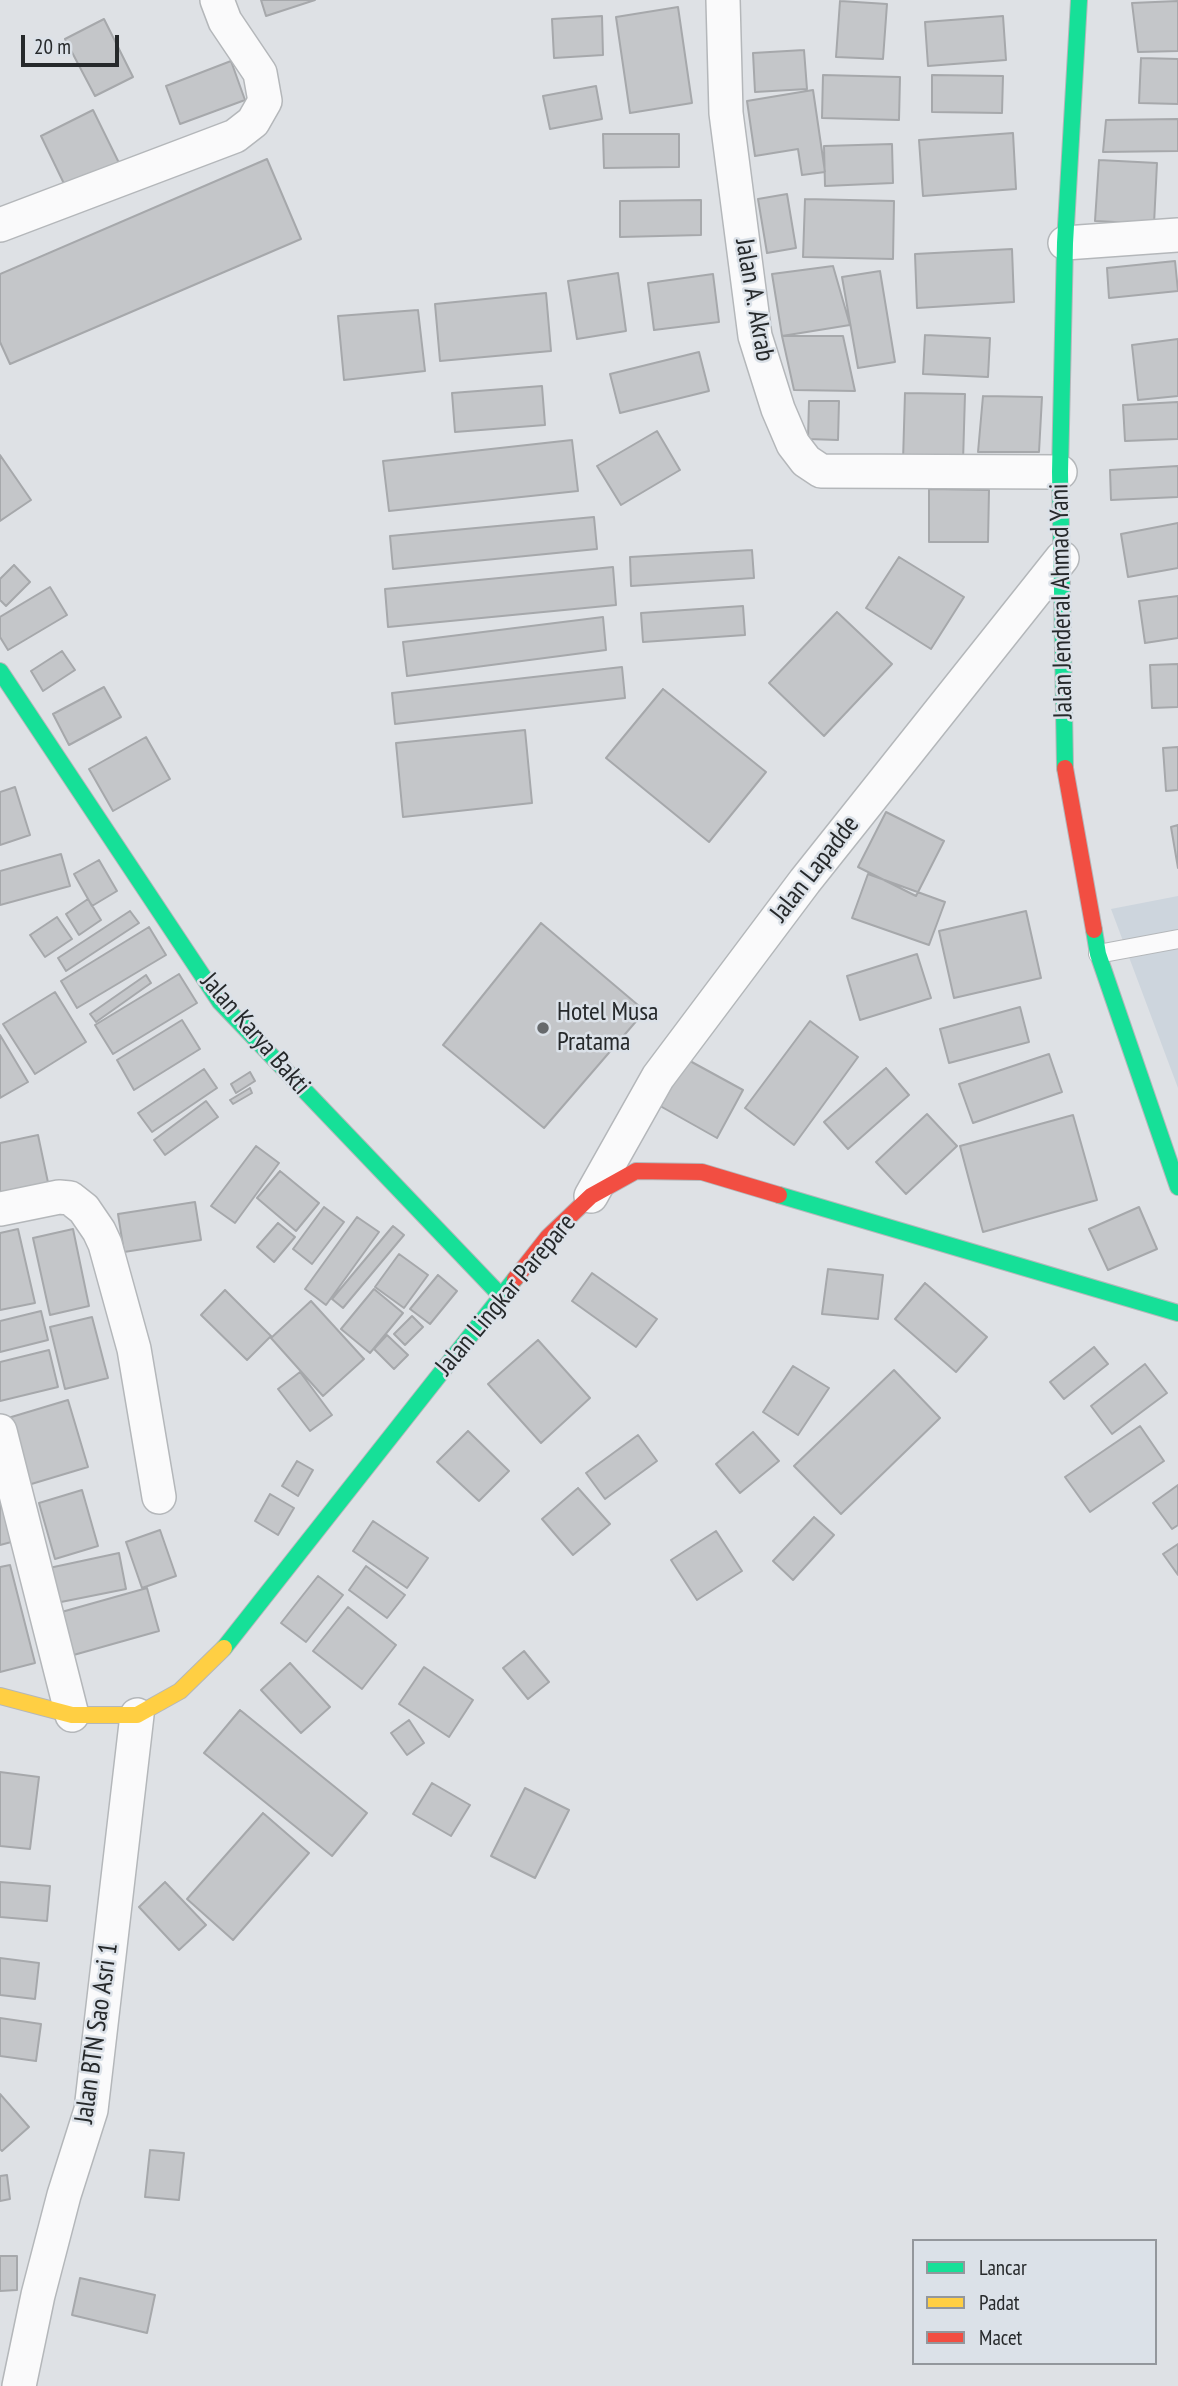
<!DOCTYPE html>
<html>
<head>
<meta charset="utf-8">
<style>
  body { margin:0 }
  #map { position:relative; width:1178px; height:2386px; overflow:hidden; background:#dee1e5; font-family:"PT Sans Narrow",sans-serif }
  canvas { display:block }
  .legend { position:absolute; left:912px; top:2239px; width:245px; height:126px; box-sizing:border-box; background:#dbe1e8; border:2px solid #93979c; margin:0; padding:9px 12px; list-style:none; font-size:21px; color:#26292b }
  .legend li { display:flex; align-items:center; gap:14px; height:35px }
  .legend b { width:35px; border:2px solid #93979c }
  .scale { position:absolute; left:21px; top:35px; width:98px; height:32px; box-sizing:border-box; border:4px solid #26292b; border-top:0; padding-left:9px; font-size:21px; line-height:24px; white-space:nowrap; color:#26292b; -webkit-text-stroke:5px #dbe1e8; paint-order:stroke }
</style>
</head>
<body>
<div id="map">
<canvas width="1178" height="2386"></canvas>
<ul class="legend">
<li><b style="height:9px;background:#16e098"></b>Lancar</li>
<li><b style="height:9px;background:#ffcf43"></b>Padat</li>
<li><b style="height:9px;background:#f24e42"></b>Macet</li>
</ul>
<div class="scale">20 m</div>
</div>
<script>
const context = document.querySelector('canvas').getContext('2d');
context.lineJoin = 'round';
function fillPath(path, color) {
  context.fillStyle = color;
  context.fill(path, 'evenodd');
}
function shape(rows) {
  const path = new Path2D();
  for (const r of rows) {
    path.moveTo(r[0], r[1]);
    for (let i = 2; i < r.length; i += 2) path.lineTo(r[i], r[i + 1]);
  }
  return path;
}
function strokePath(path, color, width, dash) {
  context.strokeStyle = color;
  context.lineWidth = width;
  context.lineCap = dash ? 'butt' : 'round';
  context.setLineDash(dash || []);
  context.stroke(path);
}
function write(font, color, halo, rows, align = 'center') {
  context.font = font + ' "PT Sans Narrow",sans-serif';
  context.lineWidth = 5;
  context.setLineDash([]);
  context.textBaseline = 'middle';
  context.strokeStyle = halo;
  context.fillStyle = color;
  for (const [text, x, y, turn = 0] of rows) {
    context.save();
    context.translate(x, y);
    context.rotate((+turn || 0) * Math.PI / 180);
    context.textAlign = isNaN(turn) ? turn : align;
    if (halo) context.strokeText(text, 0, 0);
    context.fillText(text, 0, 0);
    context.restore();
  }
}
const built = shape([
  [1178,896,1178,1088,1111,909]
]);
const building = shape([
  [261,0,315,0,266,16,261,0],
  [840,1,887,4,883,59,836,57,840,1],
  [1178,1,1178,51,1138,52,1132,3,1178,1],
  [678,7,692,103,630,113,616,17,678,7],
  [602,16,603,55,554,58,552,19,602,16],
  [1003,16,1006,60,928,66,925,22,1003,16],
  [104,19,133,77,95,96,65,39,104,19],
  [804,50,807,89,755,92,753,53,804,50],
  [1141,58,1178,59,1178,104,1139,103,1141,58],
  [231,61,245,100,180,124,166,86,231,61],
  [823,75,900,77,899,120,822,118,823,75],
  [932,75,1003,76,1002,113,932,112,932,75],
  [596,86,602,119,550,129,543,96,596,86],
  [813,90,825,172,802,175,798,149,755,156,747,101,813,90],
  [93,110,122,169,69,194,41,136,93,110],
  [1178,119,1178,151,1103,152,1106,120,1178,119],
  [1013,133,1016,189,923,196,919,140,1013,133],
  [603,134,679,134,679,167,604,168,603,134],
  [892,144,893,183,825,186,824,146,892,144],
  [267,159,301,239,10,364,0,342,0,274,267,159],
  [1099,160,1157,163,1154,224,1095,221,1099,160],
  [787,194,796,248,767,253,758,199,787,194],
  [805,199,894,201,893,259,803,257,805,199],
  [701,200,701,235,620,237,620,201,701,200],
  [1012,249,1014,302,917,308,915,254,1012,249],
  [1175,261,1178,291,1109,298,1107,268,1175,261],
  [833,266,850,325,782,336,772,274,833,266],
  [880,271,895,362,858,368,842,277,880,271],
  [618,273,626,331,577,339,568,281,618,273],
  [713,274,719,322,654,330,648,283,713,274],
  [546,293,551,351,440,361,435,304,546,293],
  [418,310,425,371,344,380,338,316,418,310],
  [925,335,990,338,988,377,923,374,925,335],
  [782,336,843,336,855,391,794,390,782,336],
  [1178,339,1178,396,1138,400,1132,345,1178,339],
  [699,352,709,391,620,413,610,374,699,352],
  [542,386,545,425,455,432,452,393,542,386],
  [905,393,965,394,963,462,903,461,905,393],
  [983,396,1042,397,1039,452,978,452,983,396],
  [809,401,839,401,838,440,808,439,809,401],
  [1178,402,1178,439,1125,441,1123,405,1178,402],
  [657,431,680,470,621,505,597,466,657,431],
  [572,440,578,491,389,511,383,461,572,440],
  [0,455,31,500,0,521,0,455],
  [1178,466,1178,497,1111,500,1110,470,1178,466],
  [929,489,989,490,988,542,929,542,929,489],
  [594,517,597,549,393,569,390,536,594,517],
  [1178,523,1178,568,1128,577,1121,534,1178,523],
  [752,550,754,578,631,586,630,557,752,550],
  [899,557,964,597,931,649,866,608,899,557],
  [14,565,30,582,6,606,0,600,0,579,14,565],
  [613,567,616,605,388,627,385,589,613,567],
  [50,587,67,615,8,650,0,637,0,617,50,587],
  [1178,596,1178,638,1145,643,1139,601,1178,596],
  [743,606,745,635,643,642,641,613,743,606],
  [837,612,892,664,824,736,769,683,837,612],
  [603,617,606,650,407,676,403,642,603,617],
  [62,651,75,670,43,691,31,671,62,651],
  [1178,664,1178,707,1152,708,1150,665,1178,664],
  [622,667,625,698,395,724,392,693,622,667],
  [104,687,121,717,69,745,53,714,104,687],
  [663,689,766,772,709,842,606,758,663,689],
  [525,730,532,803,403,817,396,743,525,730],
  [146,737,170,779,113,811,89,769,146,737],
  [1178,747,1178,790,1166,791,1163,748,1178,747],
  [15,787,30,835,0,845,0,792,15,787],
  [886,812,944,841,916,896,858,867,886,812],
  [1178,825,1178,868,1171,827,1178,825],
  [61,854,70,886,0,905,0,871,61,854],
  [99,860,117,891,92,906,74,874,99,860],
  [868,874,945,902,929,945,852,918,868,874],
  [88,899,101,920,79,935,66,914,88,899],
  [130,911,139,923,66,971,58,958,130,911],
  [1026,911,1041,978,954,998,939,931,1026,911],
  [57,917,72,939,45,957,30,935,57,917],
  [541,923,645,1011,544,1128,443,1045,541,923],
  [149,927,166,955,77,1008,61,981,149,927],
  [917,954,931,998,860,1020,847,976,917,954],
  [179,974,197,1003,113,1054,95,1025,179,974],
  [146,975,151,983,96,1022,90,1014,146,975],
  [55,992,86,1042,35,1074,3,1024,55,992],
  [1020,1007,1029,1042,949,1063,940,1029,1020,1007],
  [182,1020,200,1049,134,1090,117,1060,182,1020],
  [810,1021,858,1057,794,1145,745,1108,810,1021],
  [0,1035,28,1082,0,1098,0,1035],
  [1049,1054,1062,1092,973,1123,959,1084,1049,1054],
  [679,1055,743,1090,717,1138,653,1102,679,1055],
  [886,1068,909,1095,848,1149,824,1122,886,1068],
  [204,1069,217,1088,152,1132,138,1113,204,1069],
  [250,1072,255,1081,236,1093,231,1084,250,1072],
  [250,1088,252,1093,233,1104,230,1100,250,1088],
  [206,1101,218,1117,165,1155,154,1140,206,1101],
  [927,1114,957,1146,906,1194,876,1162,927,1114],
  [1073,1115,1097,1200,983,1232,960,1146,1073,1115],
  [38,1135,50,1192,0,1202,0,1143,38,1135],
  [256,1146,279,1163,235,1223,211,1206,256,1146],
  [280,1171,319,1203,296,1231,257,1198,280,1171],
  [195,1202,201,1240,124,1252,118,1214,195,1202],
  [324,1207,344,1222,312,1264,293,1249,324,1207],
  [1139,1207,1157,1249,1108,1270,1089,1229,1139,1207],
  [357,1217,379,1232,326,1305,305,1289,357,1217],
  [278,1223,295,1237,274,1262,257,1247,278,1223],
  [393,1226,404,1235,343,1308,332,1299,393,1226],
  [18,1229,35,1303,0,1310,0,1233,18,1229],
  [73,1229,89,1306,50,1315,33,1238,73,1229],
  [399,1254,428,1275,404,1308,375,1287,399,1254],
  [828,1269,883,1275,878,1319,822,1314,828,1269],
  [592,1273,657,1319,636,1347,572,1301,592,1273],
  [438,1275,457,1291,430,1324,410,1309,438,1275],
  [925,1283,987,1337,956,1372,895,1319,925,1283],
  [374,1289,403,1313,370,1353,341,1329,374,1289],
  [225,1290,271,1336,247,1360,201,1315,225,1290],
  [311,1301,364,1359,323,1396,271,1338,311,1301],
  [41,1311,48,1340,0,1352,0,1321,41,1311],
  [412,1316,423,1327,405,1345,394,1334,412,1316],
  [92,1317,108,1378,65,1389,50,1327,92,1317],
  [387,1335,408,1355,394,1369,374,1349,387,1335],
  [538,1340,590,1398,541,1443,488,1384,538,1340],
  [1094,1347,1108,1364,1064,1399,1050,1382,1094,1347],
  [49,1350,58,1387,0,1401,0,1362,49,1350],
  [1145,1364,1167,1393,1112,1434,1091,1406,1145,1364],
  [793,1366,829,1388,798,1435,763,1412,793,1366],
  [894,1370,940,1418,841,1514,794,1466,894,1370],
  [300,1372,332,1415,310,1431,278,1389,300,1372],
  [68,1400,88,1467,28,1485,8,1418,68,1400],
  [1140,1426,1164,1461,1090,1512,1065,1477,1140,1426],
  [468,1431,509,1471,479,1501,437,1462,468,1431],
  [753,1432,779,1461,740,1493,716,1464,753,1432],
  [638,1435,657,1461,605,1499,586,1473,638,1435],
  [297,1461,313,1470,298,1496,282,1486,297,1461],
  [1178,1485,1178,1525,1172,1529,1153,1503,1178,1485],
  [578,1488,610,1524,573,1555,542,1519,578,1488],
  [82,1490,98,1546,55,1559,39,1503,82,1490],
  [270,1494,294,1508,278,1535,255,1521,270,1494],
  [0,1496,19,1540,0,1545,0,1496],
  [814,1517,834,1535,793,1580,773,1561,814,1517],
  [373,1521,428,1558,407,1588,353,1551,373,1521],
  [160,1530,176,1576,142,1588,126,1542,160,1530],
  [716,1531,742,1571,697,1600,671,1560,716,1531],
  [1178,1544,1178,1575,1163,1554,1178,1544],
  [119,1553,126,1589,56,1603,49,1568,119,1553],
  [10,1565,35,1663,0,1672,0,1567,10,1565],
  [366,1566,405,1595,387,1618,349,1590,366,1566],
  [318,1576,343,1595,306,1642,281,1623,318,1576],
  [147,1588,159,1631,70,1656,58,1613,147,1588],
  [348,1607,396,1645,362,1689,313,1651,348,1607],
  [524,1651,549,1682,528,1699,503,1668,524,1651],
  [290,1663,330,1707,301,1733,261,1690,290,1663],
  [424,1667,473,1700,449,1737,399,1704,424,1667],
  [240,1710,367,1813,332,1856,204,1753,240,1710],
  [409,1720,424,1743,407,1755,391,1733,409,1720],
  [0,1772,39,1777,30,1849,0,1846,0,1772],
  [432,1783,470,1805,451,1836,413,1814,432,1783],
  [525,1788,569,1810,535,1878,491,1856,525,1788],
  [263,1813,309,1853,233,1940,187,1899,263,1813],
  [0,1882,50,1886,47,1921,0,1917,0,1882],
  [165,1882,206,1925,179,1950,139,1907,165,1882],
  [0,1958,39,1963,35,1999,0,1995,0,1958],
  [0,2018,41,2024,36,2061,0,2056,0,2018],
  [0,2094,29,2127,2,2151,0,2149,0,2094],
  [150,2150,184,2153,179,2200,145,2197,150,2150],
  [7,2175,10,2199,0,2201,0,2176,7,2175],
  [0,2256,17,2256,17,2290,0,2291,0,2256],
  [80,2278,155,2295,147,2333,72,2315,80,2278]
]);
const lane = shape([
  [1098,954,1178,939]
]);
const street = shape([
  [723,0,726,113,755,336,778,409,793,444,806,461,821,471,1060,472],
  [0,225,235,136,253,122,265,101,260,73,225,21,217,0],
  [1065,243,1178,235],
  [591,1196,658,1077,805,881,1062,558],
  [0,1209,59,1197,70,1198,84,1209,99,1231,105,1244,134,1349,159,1497],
  [0,1431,72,1715],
  [19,2386,38,2295,64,2195,91,2110,137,1715]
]);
const fast = shape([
  [0,671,220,1002,501,1296],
  [1065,768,1060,472,1065,243,1079,0],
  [1094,930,1098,954,1178,1187],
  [779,1195,1178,1313],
  [224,1648,515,1279]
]);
const slow = shape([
  [0,1696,72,1715,137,1715,180,1691,224,1648]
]);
const jam = shape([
  [1065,768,1094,930],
  [515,1279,548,1237,591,1196,636,1171,702,1172,779,1195]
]);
const markers = [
  [543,1028,7,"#66696c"]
];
const streetNames = [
  ["Jalan A. Akrab",754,300,80],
  ["Jalan Jenderal Ahmad Yani",1062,601,-91],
  ["Jalan Lapadde",815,869,-52],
  ["Jalan Karya Bakti",255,1034,49],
  ["Jalan Lingkar Parepare",506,1295,-50],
  ["Jalan BTN Sao Asri 1",97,2033,-82]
];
const poiNames = [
  ["Hotel Musa",557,1013],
  ["Pratama",557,1043]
];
fillPath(built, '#cdd5dd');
fillPath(building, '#c4c6c9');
strokePath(building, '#a6a8ab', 2);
strokePath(lane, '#b4b7ba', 20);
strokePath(street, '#b4b7ba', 36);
strokePath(fast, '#b4b7ba', 18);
strokePath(slow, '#b4b7ba', 18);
strokePath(jam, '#b4b7ba', 18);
strokePath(lane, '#fafafb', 18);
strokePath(street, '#fafafb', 33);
strokePath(fast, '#16e098', 16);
strokePath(slow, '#ffcf43', 16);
strokePath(jam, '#f24e42', 16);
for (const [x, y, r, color] of markers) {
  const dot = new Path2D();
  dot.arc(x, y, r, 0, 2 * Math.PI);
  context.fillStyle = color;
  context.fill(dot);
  strokePath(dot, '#dbe1e8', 2.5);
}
write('26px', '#26292b', '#dbe1e8', streetNames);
write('26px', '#26292b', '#dbe1e8', poiNames, 'left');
</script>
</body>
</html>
